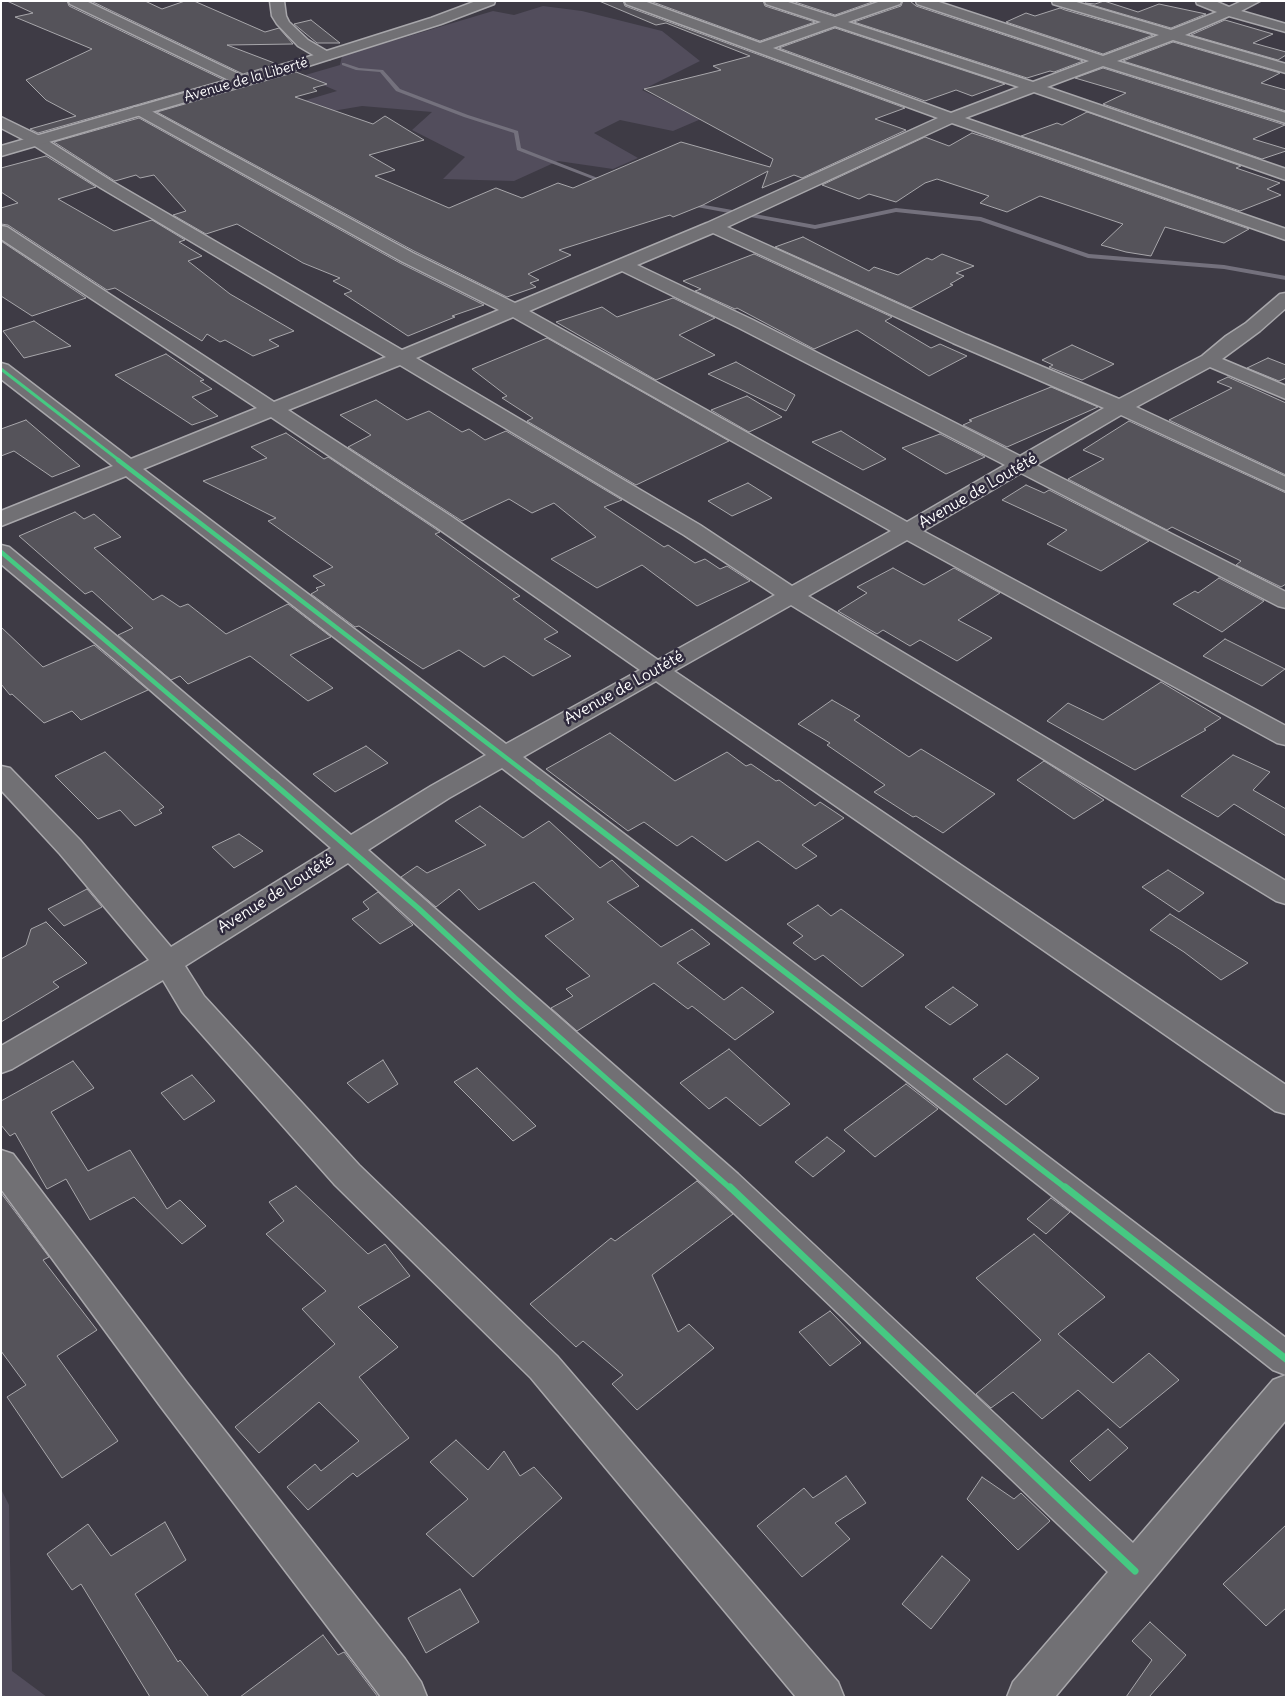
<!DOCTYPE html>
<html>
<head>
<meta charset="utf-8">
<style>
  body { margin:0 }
  #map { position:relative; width:1287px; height:1698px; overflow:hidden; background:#3e3b45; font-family:Delius,sans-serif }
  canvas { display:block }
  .frame { position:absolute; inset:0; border:2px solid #fff; pointer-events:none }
</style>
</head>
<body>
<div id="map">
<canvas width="1287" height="1698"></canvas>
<div class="frame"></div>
</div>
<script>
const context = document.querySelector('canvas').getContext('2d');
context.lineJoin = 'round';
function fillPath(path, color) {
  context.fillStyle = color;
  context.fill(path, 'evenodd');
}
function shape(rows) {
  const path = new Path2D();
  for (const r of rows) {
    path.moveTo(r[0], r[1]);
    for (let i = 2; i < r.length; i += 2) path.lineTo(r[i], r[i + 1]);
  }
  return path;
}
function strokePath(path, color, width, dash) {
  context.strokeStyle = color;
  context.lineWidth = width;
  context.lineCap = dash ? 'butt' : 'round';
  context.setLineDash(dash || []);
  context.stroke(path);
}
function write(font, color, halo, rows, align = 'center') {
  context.font = font + ' Delius,sans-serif';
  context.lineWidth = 5;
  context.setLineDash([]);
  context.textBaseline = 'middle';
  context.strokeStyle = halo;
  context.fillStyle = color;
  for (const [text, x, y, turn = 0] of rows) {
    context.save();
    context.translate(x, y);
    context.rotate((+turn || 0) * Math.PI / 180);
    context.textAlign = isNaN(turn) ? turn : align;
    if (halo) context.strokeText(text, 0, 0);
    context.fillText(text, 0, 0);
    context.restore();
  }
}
const green = shape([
  [543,6,582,11,662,31,700,61,642,90,701,119,673,131,620,120,594,133,638,158,613,169,558,161,514,181,443,179,465,157,412,130,432,112,362,106,315,114,300,102,337,91,302,76,340,65,342,56,493,11,514,15],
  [1,1489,9,1505,12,1671,47,1697,1,1697]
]);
const stream = shape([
  [344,63,359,68,383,70,400,89,468,115,518,131,521,148,608,182,603,183,517,150,514,133,464,117,396,91,380,72,356,70,342,65,342,63,344,63],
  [688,202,815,225,896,208,981,217,1089,254,1224,265,1286,276,1286,280,1224,269,1088,258,980,221,896,212,815,229,686,205,686,203,688,202]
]);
const building = shape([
  [7,1,67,1,69,6,224,80,38,133,30,129,76,116,46,100,26,80,92,49,15,17,33,13,7,1],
  [91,1,145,1,162,9,185,1,194,1,265,32,279,28,293,44,227,45,277,64,243,74,91,1],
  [599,1,623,1,625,6,905,108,875,119,906,130,802,178,794,175,762,188,768,171,703,205,673,217,670,215,559,250,571,255,528,274,539,280,530,283,536,287,507,297,414,251,157,112,296,72,327,84,313,88,317,91,295,97,373,124,385,116,424,140,369,155,395,170,375,176,449,208,496,188,522,198,558,183,573,188,681,142,770,167,773,159,644,89,721,70,713,66,750,56,666,23,656,25,599,1],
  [650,1,763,1,765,6,815,22,760,41,650,1],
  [792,1,875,1,835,15,792,1],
  [903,1,910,1,916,6,1083,61,1054,72,1050,71,1027,78,854,22,901,6,903,1],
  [1104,1,1138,12,1159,4,1206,14,1171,28,1085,3,1095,4,1104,1],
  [1060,8,1065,10,1153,35,1103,54,1006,22,1026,13,1035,16,1060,8],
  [311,20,340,43,317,43,294,24,311,20],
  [1225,20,1273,34,1253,43,1286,52,1286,55,1278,60,1191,35,1225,20],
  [835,28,1005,84,972,96,956,90,925,101,779,48,835,28],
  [1173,42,1280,73,1261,83,1286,90,1286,111,1123,61,1173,42],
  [1103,68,1285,125,1253,139,1286,149,1286,151,1262,159,1103,104,1126,93,1075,78,1103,68],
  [1087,112,1241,166,1236,168,1280,183,1267,189,1281,195,1240,211,1021,136,1057,123,1062,125,1087,112],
  [139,118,400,263,484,305,452,316,455,317,408,336,344,294,352,291,333,281,340,278,303,263,237,224,206,234,173,215,186,211,154,175,140,178,136,175,115,181,54,142,139,118],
  [972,133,994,140,1249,229,1224,243,1165,227,1151,256,1126,252,1101,245,1123,224,1040,196,1007,212,980,203,989,196,937,179,925,183,896,202,869,194,859,199,822,185,925,137,949,146,972,133],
  [46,156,96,187,58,199,114,231,152,220,185,240,179,242,202,256,188,261,230,294,294,331,269,340,279,346,253,356,225,340,220,342,207,334,202,341,115,288,107,290,8,225,1,224,1,208,18,203,1,192,1,168,46,156],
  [803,237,869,271,874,267,898,275,927,258,932,260,942,254,974,266,956,273,964,276,950,284,953,285,911,308,775,247,803,237],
  [1,241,86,298,32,316,1,296,1,241],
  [754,254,892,317,885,321,931,348,940,344,967,356,929,376,857,330,814,349,737,308,735,309,695,291,701,289,683,281,754,254],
  [673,298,715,318,679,335,715,355,656,380,556,322,602,307,617,317,673,298],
  [34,321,71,346,24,358,3,331,34,321],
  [547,338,729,441,636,485,527,421,533,418,502,398,507,396,472,369,547,338],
  [1072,345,1114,364,1082,380,1049,367,1053,365,1042,360,1072,345],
  [166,354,204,380,200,381,212,389,192,397,218,416,192,425,115,375,166,354],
  [1268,358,1286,365,1286,378,1279,381,1247,368,1268,358],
  [736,362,795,395,786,411,708,374,736,362],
  [1228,377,1286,403,1286,475,1169,420,1232,388,1217,382,1228,377],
  [1051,387,1098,407,1007,447,963,425,972,421,969,420,1051,387],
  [747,396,782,417,749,432,711,410,747,396],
  [376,400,407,420,429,411,462,432,469,429,485,440,506,431,622,500,604,507,664,547,668,545,695,563,705,559,720,569,727,566,750,581,697,606,642,565,597,588,551,559,596,537,554,503,532,513,509,499,462,521,348,447,371,435,340,415,376,400],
  [26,420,80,466,52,477,14,451,1,456,1,429,26,420],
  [1129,421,1286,493,1286,584,1281,587,1236,565,1241,561,1172,527,1167,530,1068,479,1104,459,1083,450,1129,421],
  [841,431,886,459,863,470,812,442,841,431],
  [286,433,324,459,328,457,440,532,435,534,520,596,513,599,558,632,544,639,571,656,533,676,504,656,484,667,459,650,423,669,359,626,355,627,311,594,318,590,316,588,325,585,313,576,333,567,268,521,276,518,203,481,267,458,251,447,286,433],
  [940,434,985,457,946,474,902,448,940,434],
  [748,483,772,498,732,516,708,501,748,483],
  [1026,485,1044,493,1049,490,1149,541,1101,571,1047,544,1067,530,1002,500,1026,485],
  [75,512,84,519,94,514,121,537,94,548,153,600,162,595,180,607,188,604,226,634,288,604,331,637,290,655,333,688,308,701,250,656,188,684,180,676,171,680,118,635,133,628,92,591,85,594,19,536,75,512],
  [893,568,924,585,954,568,1000,593,958,620,992,638,957,661,920,640,910,646,883,630,877,634,838,611,867,593,857,587,893,568],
  [1219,578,1264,601,1222,632,1173,604,1195,591,1198,593,1219,578],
  [1,627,43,667,94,645,148,690,81,720,72,711,44,723,12,694,10,695,1,684,1,627],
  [1225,639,1285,669,1262,686,1203,656,1225,639],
  [1161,682,1221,718,1204,729,1206,730,1135,770,1047,721,1068,703,1103,720,1161,682],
  [832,700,860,716,854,720,909,757,921,749,995,794,943,833,916,816,913,817,874,792,885,785,827,745,830,743,798,724,832,700],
  [610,733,675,781,727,752,746,766,751,764,776,781,779,780,815,806,820,802,844,818,802,845,817,856,796,869,758,841,726,861,692,836,677,846,644,822,628,831,546,769,610,733],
  [366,746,388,763,335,792,313,774,366,746],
  [105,752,164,807,159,810,162,813,135,826,120,810,98,819,55,776,105,752],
  [1233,755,1270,772,1253,790,1286,809,1286,836,1234,804,1218,817,1181,796,1233,755],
  [1044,761,1069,777,1104,800,1074,819,1017,780,1044,761],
  [480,806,523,838,549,821,600,868,612,860,639,886,607,902,661,947,692,929,710,944,677,963,724,1000,742,987,774,1012,735,1040,692,1006,688,1009,654,983,577,1031,551,1008,573,996,566,989,590,976,545,936,574,919,534,882,479,910,459,889,436,907,401,877,417,866,427,873,486,845,455,821,480,806],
  [239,834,263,851,234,868,212,847,239,834],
  [1168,870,1204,893,1179,912,1142,887,1168,870],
  [87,889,102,907,64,926,48,909,87,889],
  [378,892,413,925,380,944,352,919,369,909,363,902,378,892],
  [818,905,831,916,841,909,904,955,862,987,823,955,815,960,793,943,803,936,787,924,818,905],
  [1170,914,1248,963,1221,980,1184,952,1150,930,1170,914],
  [46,922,87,963,53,982,59,987,1,1022,1,959,26,945,31,929,46,922],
  [953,987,978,1005,950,1025,925,1007,953,987],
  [729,1049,790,1104,760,1126,726,1097,709,1109,680,1083,729,1049],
  [1007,1054,1039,1078,1006,1105,973,1079,1007,1054],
  [383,1060,398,1084,368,1103,347,1083,383,1060],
  [73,1061,94,1088,51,1112,88,1171,130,1150,167,1209,180,1200,206,1226,182,1244,134,1197,90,1220,66,1179,47,1189,15,1133,10,1136,1,1125,1,1101,73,1061],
  [477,1068,536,1126,513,1141,454,1082,477,1068],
  [192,1075,215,1101,184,1120,161,1093,192,1075],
  [906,1084,938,1109,875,1157,844,1130,906,1084],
  [827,1137,845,1151,813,1177,795,1162,827,1137],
  [697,1181,733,1214,652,1275,678,1332,689,1324,714,1348,637,1410,612,1384,623,1375,583,1341,576,1347,530,1304,611,1238,615,1241,697,1181],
  [296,1186,368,1254,385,1244,410,1276,358,1307,398,1347,359,1377,409,1438,357,1477,353,1473,308,1510,287,1487,315,1464,321,1471,359,1441,319,1402,259,1453,235,1427,335,1344,302,1309,326,1291,266,1234,284,1221,269,1202,296,1186],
  [1,1193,49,1257,43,1260,97,1330,57,1356,118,1441,62,1478,7,1397,26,1385,1,1351,1,1193],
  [1051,1198,1070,1212,1046,1234,1027,1219,1051,1198],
  [1034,1234,1105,1297,1058,1334,1113,1383,1149,1353,1179,1380,1120,1428,1078,1390,1042,1419,1013,1392,991,1408,976,1394,1041,1340,976,1278,1034,1234],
  [830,1311,861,1343,830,1366,799,1332,830,1311],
  [1108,1429,1128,1448,1090,1481,1070,1461,1108,1429],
  [456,1440,488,1470,504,1451,520,1476,534,1467,562,1498,473,1577,426,1534,468,1499,430,1462,456,1440],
  [846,1476,866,1503,835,1523,850,1539,802,1577,757,1526,804,1488,813,1498,846,1476],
  [982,1477,1014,1499,1021,1493,1050,1521,1018,1550,967,1499,982,1477],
  [165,1522,186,1560,135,1594,178,1662,180,1660,209,1697,150,1697,81,1584,72,1590,47,1554,88,1524,111,1556,165,1522],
  [1286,1525,1286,1608,1266,1626,1223,1584,1286,1525],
  [942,1556,970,1580,931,1629,902,1604,942,1556],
  [460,1589,479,1622,426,1653,408,1618,460,1589],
  [1150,1622,1186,1655,1149,1697,1126,1697,1152,1660,1132,1641,1150,1622],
  [323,1635,338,1655,344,1652,378,1697,240,1697,323,1635]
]);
const minor = shape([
  [69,1,86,1,247,78,249,81,247,84,242,85,237,84,70,4,69,1],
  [270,1,284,1,286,16,289,22,308,40,330,53,332,56,330,59,320,59,298,46,277,24,272,16,270,1],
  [625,1,644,1,760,43,821,22,766,4,765,1,785,1,835,17,881,1,901,1,900,4,848,22,1033,82,1089,61,917,4,916,1,936,1,1103,56,1159,35,1053,4,1052,1,1073,1,1171,30,1217,12,1197,4,1196,1,1215,1,1229,7,1242,1,1260,1,1241,11,1286,24,1286,32,1229,16,1185,35,1286,64,1286,73,1173,40,1117,61,1286,113,1286,123,1103,66,1047,87,1286,169,1286,180,1034,92,965,118,1286,229,1286,240,952,123,727,227,967,335,1119,399,1202,356,1226,336,1246,323,1280,294,1286,293,1286,308,1260,331,1222,359,1286,386,1286,399,1210,367,1136,407,1286,477,1286,491,1121,415,1036,465,1286,592,1286,608,1278,606,1021,473,923,531,1286,726,1286,745,1277,743,907,540,808,596,1286,881,1286,904,1276,901,791,605,674,671,1286,1085,1286,1114,1275,1111,656,681,523,757,1286,1338,1286,1375,1273,1370,885,1064,502,768,449,798,368,850,738,1174,1133,1543,1273,1380,1286,1375,1286,1420,1055,1697,1007,1697,1013,1682,1108,1572,714,1194,348,863,185,966,204,996,359,1165,557,1356,838,1682,844,1697,796,1697,531,1378,335,1185,182,1012,163,980,12,1069,1,1073,1,1046,149,960,60,854,1,790,1,766,10,768,80,840,171,947,331,848,125,668,1,564,1,545,9,547,143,658,351,835,431,786,486,755,126,476,1,526,1,511,113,466,1,379,1,363,8,365,131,459,257,408,1,239,1,226,7,227,274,402,386,357,101,188,30,143,1,128,1,117,42,137,113,182,402,350,499,310,401,261,134,113,131,110,134,107,144,107,413,253,515,303,707,223,938,118,626,4,625,1],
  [835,26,1019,87,951,113,773,48,835,26],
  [713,233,953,343,1104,408,1020,456,753,320,637,265,713,233],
  [622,271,739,328,1005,465,907,522,529,311,622,271],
  [513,317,891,531,792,586,700,525,416,358,513,317],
  [400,365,684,535,775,595,658,660,452,517,288,410,400,365],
  [271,417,436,527,640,670,506,744,143,469,271,417],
  [1,1150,13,1154,187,1383,405,1659,421,1682,427,1697,381,1697,161,1407,1,1189,1,1150]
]);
const tertiary = shape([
  [476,1,495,1,494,4,441,24,305,67,1,156,1,146,295,61,431,18,476,1]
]);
const cyclewayFar3 = shape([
  [1,369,120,461]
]);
const cyclewayFar2 = shape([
  [118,460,539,783],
  [1,552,273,783]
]);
const cyclewayFar1 = shape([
  [272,782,418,908,515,998,731,1189],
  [538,782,1067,1189]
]);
const cycleway = shape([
  [730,1187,1135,1571],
  [1065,1187,1286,1359]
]);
const farStreetnames = [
  ["Avenue de la Liberté",246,80,-16]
];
const streetNames = [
  ["Avenue de Loutété",978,491,-30],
  ["Avenue de Loutété",624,688,-29],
  ["Avenue de Loutété",276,894,-32]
];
fillPath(green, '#524d5c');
fillPath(stream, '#74717d');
fillPath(building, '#55535a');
strokePath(building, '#a8a7ab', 1);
strokePath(minor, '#a8a7ab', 3);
strokePath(tertiary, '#a8a7ab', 3);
fillPath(minor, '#717074');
fillPath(tertiary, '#717074');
strokePath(cyclewayFar3, '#46c982', 3);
strokePath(cyclewayFar2, '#46c982', 4.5);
strokePath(cyclewayFar1, '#46c982', 5.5);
strokePath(cycleway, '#46c982', 7);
write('14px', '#fff', '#2f2a3d', farStreetnames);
write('16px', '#fff', '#2f2a3d', streetNames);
</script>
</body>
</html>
